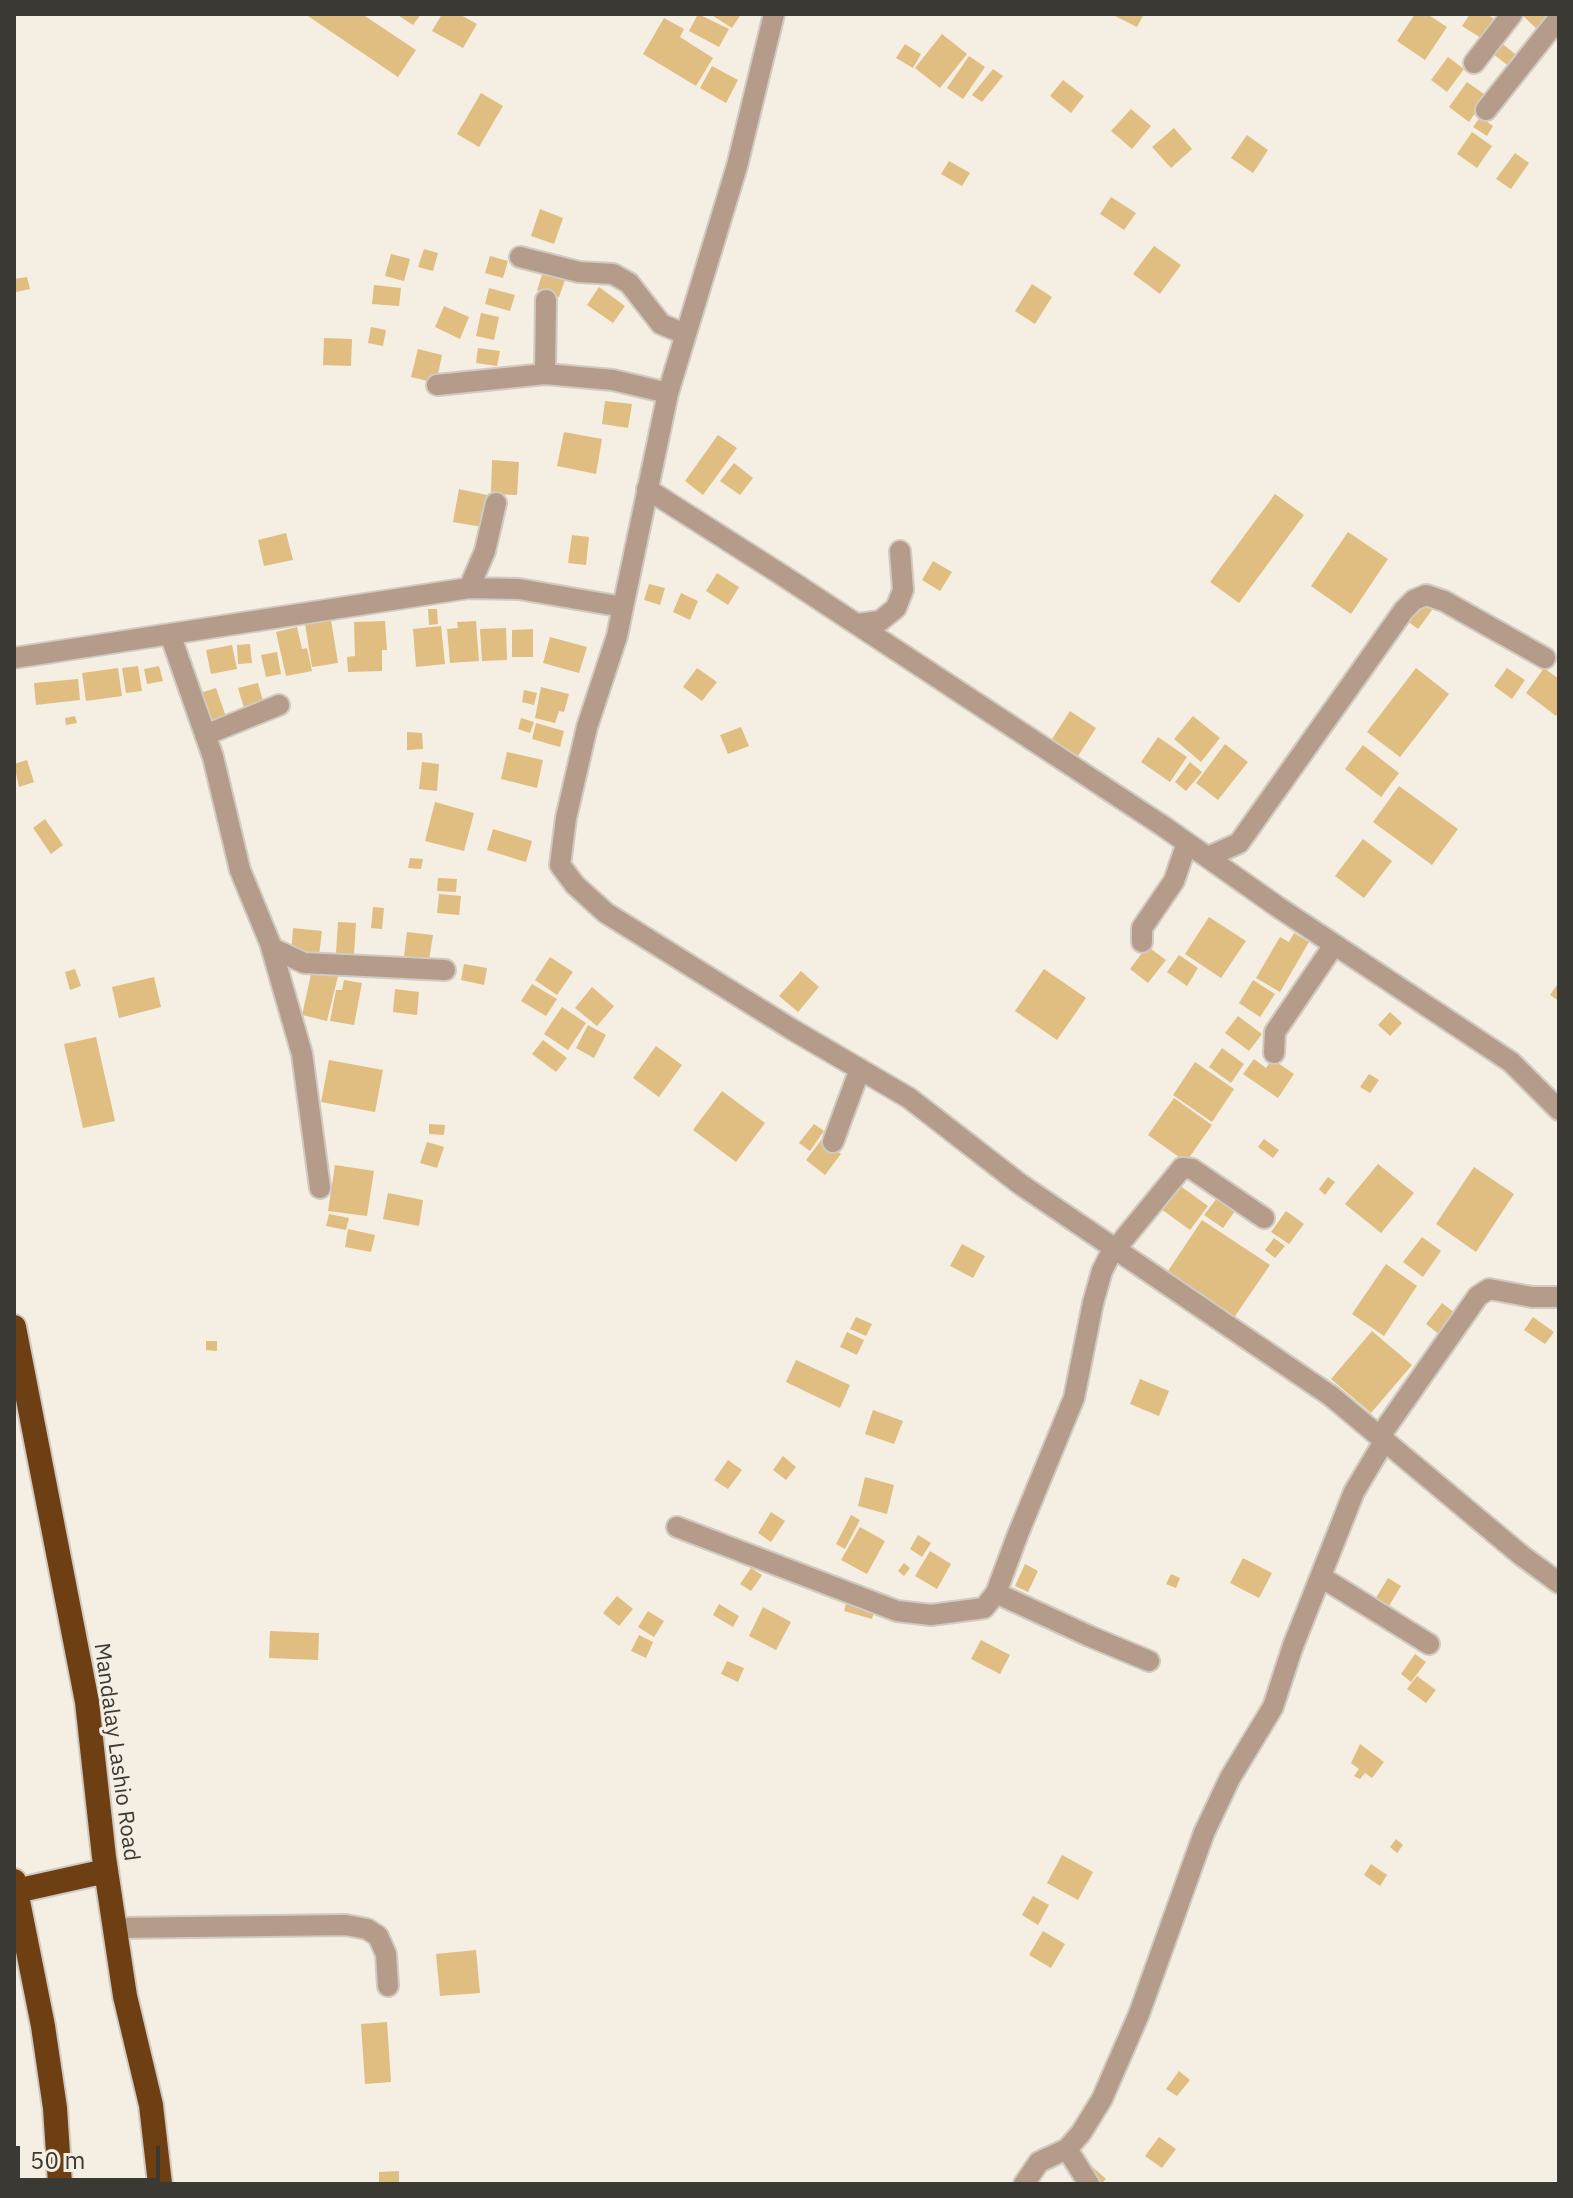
<!DOCTYPE html>
<html>
<head>
<meta charset="utf-8">
<style>
  body { margin:0 }
  #map { position:relative; width:1573px; height:2198px; overflow:hidden; background:#f5eee3; font-family:"IBM Plex Sans",sans-serif }
  canvas { display:block }
  .frame { position:absolute; inset:0; border:16px solid #3b3934; pointer-events:none }
  .scale { position:absolute; left:16px; top:2146px; width:144px; height:36px; box-sizing:border-box; border:4px solid #3b3934; border-top:0; padding-left:10px; font-size:24px; line-height:28px; white-space:nowrap; color:#3b3934; -webkit-text-stroke:6px #f5eee3; paint-order:stroke }
</style>
</head>
<body>
<div id="map">
<canvas width="1573" height="2198"></canvas>
<div class="frame"></div>
<div class="scale">50 m</div>
</div>
<script>
const context = document.querySelector('canvas').getContext('2d');
context.lineJoin = 'round';
function fillPath(path, color) {
  context.fillStyle = color;
  context.fill(path, 'evenodd');
}
function shape(rows) {
  const path = new Path2D();
  for (const r of rows) {
    path.moveTo(r[0], r[1]);
    for (let i = 2; i < r.length; i += 2) path.lineTo(r[i], r[i + 1]);
  }
  return path;
}
function strokePath(path, color, width, dash) {
  context.strokeStyle = color;
  context.lineWidth = width;
  context.lineCap = dash ? 'butt' : 'round';
  context.setLineDash(dash || []);
  context.stroke(path);
}
function write(font, color, halo, rows, align = 'center') {
  context.font = font + ' "IBM Plex Sans",sans-serif';
  context.lineWidth = 6;
  context.setLineDash([]);
  context.textBaseline = 'middle';
  context.strokeStyle = halo;
  context.fillStyle = color;
  for (const [text, x, y, turn = 0] of rows) {
    context.save();
    context.translate(x, y);
    context.rotate((+turn || 0) * Math.PI / 180);
    context.textAlign = isNaN(turn) ? turn : align;
    if (halo) context.strokeText(text, 0, 0);
    context.fillText(text, 0, 0);
    context.restore();
  }
}
const building = shape([
  [305,14,362,14,416,50,398,77],
  [396,14,421,14,413,25],
  [442,14,459,14,477,24,463,48,432,31],
  [698,14,729,29,719,47,689,31],
  [710,14,741,14,732,28],
  [1111,14,1144,14,1137,27],
  [1415,14,1427,14,1447,27,1425,60,1397,41],
  [1470,14,1487,14,1494,19,1481,38,1462,26],
  [1521,14,1545,14,1550,19,1539,31],
  [664,18,684,29,680,37,713,58,696,86,643,54],
  [942,34,967,54,940,88,915,68],
  [1500,42,1519,57,1511,68,1492,53],
  [905,44,921,54,913,68,896,58],
  [969,56,985,67,963,99,947,88],
  [1448,57,1464,69,1447,92,1431,80],
  [712,66,738,80,726,103,700,88],
  [993,69,1003,76,982,102,972,95],
  [1063,80,1084,96,1071,113,1050,96],
  [1467,82,1487,96,1469,122,1449,107],
  [481,93,503,106,479,147,457,134],
  [1131,109,1151,126,1132,149,1111,131],
  [1480,117,1493,126,1487,136,1473,127],
  [1174,128,1192,149,1171,168,1152,147],
  [1472,132,1492,146,1477,168,1457,154],
  [1247,135,1268,150,1253,173,1231,158],
  [1515,153,1529,163,1511,189,1496,179],
  [949,161,970,173,962,186,941,174],
  [1111,197,1136,213,1124,230,1100,214],
  [540,209,563,218,554,244,531,236],
  [1154,246,1181,265,1160,294,1133,274],
  [424,249,438,253,433,271,418,267],
  [391,254,410,259,404,281,385,276],
  [490,256,508,261,503,278,485,273],
  [543,272,565,280,559,297,537,290],
  [27,277,30,289,16,292,14,279],
  [1032,284,1052,297,1035,324,1015,311],
  [374,285,401,288,399,306,372,304],
  [599,287,625,306,613,323,587,305],
  [489,288,515,295,510,311,485,304],
  [444,306,469,317,460,339,435,327],
  [481,313,499,317,494,340,476,336],
  [371,327,386,330,383,346,368,343],
  [324,338,352,339,351,366,323,365],
  [478,348,500,351,497,366,476,363],
  [418,349,442,355,436,383,411,377],
  [605,401,632,404,628,428,602,424],
  [564,432,602,439,596,474,557,466],
  [718,435,737,448,703,495,685,481],
  [492,460,519,462,517,495,491,494],
  [734,463,753,478,740,495,720,481],
  [459,489,487,495,482,527,453,522],
  [1275,494,1304,515,1239,603,1210,582],
  [1348,532,1388,559,1351,614,1311,586],
  [286,533,293,560,264,566,258,540],
  [572,535,589,537,586,565,568,563],
  [933,561,952,572,940,591,922,580],
  [717,573,739,587,728,605,706,591],
  [649,584,665,588,660,605,644,600],
  [681,593,698,601,690,620,673,612],
  [1419,600,1432,610,1418,629,1405,619],
  [428,609,437,609,438,624,429,625],
  [331,620,338,663,312,667,305,624],
  [385,621,387,650,382,650,382,671,348,672,347,657,355,656,354,622],
  [476,621,479,661,450,663,447,629,458,628,457,622],
  [441,626,445,664,416,667,413,629],
  [297,627,302,649,307,648,312,671,286,676,276,632],
  [506,628,507,660,482,661,480,629],
  [533,629,533,657,512,657,512,630],
  [550,637,587,647,579,673,543,663],
  [250,644,252,663,238,664,237,645],
  [232,645,237,669,211,674,206,650],
  [277,652,281,674,266,677,261,655],
  [138,666,142,691,126,693,122,668],
  [159,666,163,681,147,684,144,669],
  [118,668,122,696,86,701,82,673],
  [697,668,717,682,702,701,683,687],
  [1416,668,1449,694,1400,757,1367,732],
  [1507,668,1525,680,1512,699,1494,686],
  [1544,668,1559,679,1559,712,1556,716,1526,693],
  [78,679,80,700,36,705,34,683],
  [258,683,264,705,245,711,238,688],
  [541,687,569,694,564,712,559,711,555,723,535,718],
  [216,688,226,717,209,722,200,693],
  [524,690,537,693,534,705,522,702],
  [1070,711,1096,728,1078,756,1052,739],
  [75,716,77,723,66,725,65,718],
  [1193,716,1220,738,1201,762,1174,739],
  [521,718,534,722,530,733,518,729],
  [536,723,564,731,560,747,532,739],
  [741,727,749,746,728,754,720,735],
  [407,732,422,733,423,749,407,750],
  [1158,737,1187,757,1170,782,1141,762],
  [1225,744,1248,762,1218,800,1196,783],
  [1363,745,1399,773,1381,797,1345,769],
  [507,752,543,760,537,788,501,779],
  [27,760,34,782,19,787,14,764],
  [422,762,439,764,437,791,419,789],
  [1190,762,1202,772,1186,791,1175,782],
  [1399,786,1458,829,1432,865,1373,822],
  [435,802,474,813,464,851,425,841],
  [45,819,63,845,51,854,33,828],
  [493,829,532,841,526,862,487,850],
  [1363,839,1392,861,1364,898,1335,876],
  [410,858,423,859,421,869,408,868],
  [438,878,457,879,456,892,437,891],
  [439,894,461,896,459,915,437,913],
  [373,907,384,908,382,929,371,928],
  [1209,917,1246,941,1221,978,1185,954],
  [338,922,356,923,354,955,336,953],
  [293,928,322,931,319,956,291,953],
  [407,932,433,935,429,960,404,956],
  [1294,933,1309,942,1280,992,1256,978,1280,937,1289,942],
  [1147,946,1166,960,1148,983,1130,969],
  [1179,955,1198,968,1187,986,1167,972],
  [550,957,573,972,557,995,535,980],
  [464,964,487,968,484,985,461,980],
  [75,969,81,986,70,990,65,972],
  [1044,969,1086,998,1057,1040,1015,1011],
  [312,970,338,976,327,1021,302,1015],
  [801,971,819,987,798,1012,779,996],
  [154,977,161,1007,119,1018,112,987],
  [344,980,362,983,354,1025,330,1021,336,990,342,990],
  [1253,980,1275,994,1260,1017,1239,1003],
  [1559,982,1559,1001,1550,995],
  [532,984,557,999,546,1016,521,1001],
  [592,987,614,1006,597,1026,575,1008],
  [395,989,419,992,417,1015,393,1012],
  [562,1007,586,1023,568,1050,544,1034],
  [1390,1012,1402,1023,1390,1036,1378,1025],
  [1238,1016,1262,1034,1249,1051,1225,1033],
  [588,1025,606,1035,594,1058,576,1048],
  [96,1037,115,1121,83,1128,64,1044],
  [543,1040,567,1058,556,1072,532,1054],
  [656,1046,682,1065,659,1097,633,1078],
  [1222,1048,1244,1064,1231,1083,1209,1067],
  [1254,1059,1266,1068,1272,1059,1294,1074,1278,1098,1243,1074],
  [329,1060,383,1070,375,1112,321,1102],
  [1195,1062,1234,1089,1212,1122,1173,1095],
  [1369,1074,1379,1080,1370,1093,1360,1087],
  [722,1091,765,1123,736,1162,693,1130],
  [1174,1098,1212,1125,1186,1162,1148,1135],
  [429,1124,445,1125,444,1135,429,1134],
  [814,1124,824,1131,810,1151,799,1143],
  [822,1139,841,1154,825,1175,806,1160],
  [1264,1139,1279,1150,1273,1158,1258,1147],
  [427,1142,444,1147,437,1168,420,1163],
  [1378,1164,1414,1193,1381,1233,1345,1204],
  [335,1165,374,1171,367,1216,328,1211],
  [1474,1167,1514,1194,1476,1252,1436,1224],
  [1328,1177,1335,1182,1325,1195,1319,1189],
  [1179,1185,1208,1206,1190,1230,1161,1209],
  [388,1193,423,1200,419,1226,383,1219],
  [1217,1198,1235,1211,1223,1228,1204,1215],
  [1286,1211,1304,1224,1289,1244,1271,1232],
  [329,1214,349,1218,346,1230,326,1226],
  [1202,1220,1270,1265,1233,1319,1166,1274],
  [348,1229,375,1235,371,1252,345,1247],
  [1422,1237,1441,1251,1423,1277,1403,1262],
  [1274,1238,1285,1246,1275,1258,1265,1250],
  [962,1244,985,1256,973,1278,950,1266],
  [1386,1264,1417,1286,1384,1336,1352,1314],
  [1442,1303,1455,1313,1439,1334,1426,1324],
  [856,1317,872,1324,866,1336,850,1329],
  [1533,1317,1554,1332,1545,1344,1524,1330],
  [1372,1331,1412,1365,1371,1413,1331,1379],
  [847,1332,864,1340,857,1355,840,1347],
  [206,1341,217,1341,217,1351,206,1350],
  [796,1360,850,1385,840,1408,786,1382],
  [1140,1379,1169,1391,1159,1416,1130,1404],
  [873,1410,903,1421,894,1444,865,1434],
  [783,1456,796,1467,786,1480,773,1470],
  [728,1460,742,1470,728,1489,714,1480],
  [865,1477,894,1485,887,1514,858,1506],
  [771,1512,785,1521,771,1542,758,1533],
  [851,1515,860,1520,845,1549,836,1544],
  [860,1527,885,1541,867,1574,841,1560],
  [918,1535,931,1543,922,1557,910,1549],
  [930,1551,951,1564,937,1589,915,1576],
  [1243,1558,1272,1573,1259,1598,1230,1583],
  [904,1563,910,1568,904,1576,898,1571],
  [1025,1564,1038,1571,1028,1592,1015,1586],
  [751,1568,762,1575,751,1591,740,1584],
  [1171,1574,1180,1578,1176,1588,1166,1584],
  [1388,1578,1401,1586,1387,1609,1374,1601],
  [617,1596,633,1609,619,1626,603,1613],
  [848,1597,876,1606,872,1619,844,1611],
  [719,1604,739,1616,733,1627,713,1615],
  [763,1607,791,1622,776,1650,749,1636],
  [648,1611,664,1621,654,1637,638,1627],
  [270,1631,319,1633,318,1660,269,1658],
  [639,1635,653,1642,646,1658,631,1651],
  [981,1640,1010,1655,1000,1674,971,1659],
  [1415,1654,1426,1662,1411,1682,1401,1674],
  [727,1661,744,1668,738,1682,721,1674],
  [1417,1676,1436,1690,1426,1703,1407,1689],
  [1360,1744,1384,1762,1372,1778,1365,1773,1360,1779,1354,1776,1359,1769,1351,1763],
  [1396,1839,1403,1845,1397,1853,1390,1847],
  [1062,1855,1093,1872,1078,1900,1047,1883],
  [1371,1864,1387,1875,1380,1886,1364,1875],
  [1033,1896,1049,1905,1038,1925,1022,1915],
  [1043,1931,1065,1944,1051,1968,1029,1955],
  [476,1950,480,1993,440,1996,436,1954],
  [387,2022,391,2082,365,2084,361,2024],
  [1179,2071,1190,2080,1177,2096,1166,2089],
  [1159,2137,1176,2149,1162,2168,1145,2156],
  [1085,2160,1106,2179,1101,2184,1096,2184],
  [399,2171,399,2184,379,2184,379,2172]
]);
const minor = shape([
  [1474,63,1512,14],
  [1486,110,1559,18],
  [520,257,579,272,613,274,629,283,661,324,685,334],
  [545,374,546,300],
  [437,385,545,374,613,380,668,393],
  [647,489,785,577,1163,826,1278,907,1511,1062,1559,1110],
  [469,588,485,551,496,503],
  [623,607,668,393,737,166,774,14],
  [858,624,880,621,896,608,903,590,900,551],
  [170,634,213,757,240,870,270,943,302,1054,320,1188],
  [14,658,469,588,519,589,623,607,617,636,587,727,566,818,560,865,575,885,606,913,793,1030,909,1098,1020,1184,1331,1396,1521,1555,1559,1583],
  [205,735,279,705],
  [1208,857,1239,843,1404,610,1414,600,1426,595,1444,601,1545,658],
  [1142,942,1142,928,1174,881,1187,843],
  [272,948,304,963,445,970],
  [1274,1053,1275,1032,1334,945],
  [833,1142,860,1069],
  [1380,1436,1478,1296,1489,1289,1532,1297,1559,1297],
  [677,1527,897,1611,931,1615,984,1608,996,1593],
  [1321,1577,1429,1644],
  [1149,1661,1089,1636,996,1593,1018,1534,1074,1398,1093,1303,1102,1271,1109,1257,1182,1168,1192,1169,1264,1218],
  [115,1928,346,1925,367,1929,378,1936,386,1954,388,1986],
  [1067,2149,1089,2184],
  [1024,2184,1039,2162,1067,2149,1081,2133,1102,2099,1139,2014,1204,1833,1230,1778,1273,1707,1293,1646,1354,1492,1385,1440]
]);
const highway = shape([
  [14,1327,87,1702,104,1857,125,1996,151,2105,160,2184],
  [14,1881,43,2026,55,2108,60,2184],
  [16,1891,106,1871]
]);
const streetNames = [
  ["Mandalay Lashio Road",116,1752,82]
];
fillPath(building, '#e0be81');
strokePath(minor, '#d0cac0', 24);
strokePath(highway, '#d0cac0', 28);
strokePath(minor, '#b59c8a', 20);
strokePath(highway, '#6f3f14', 24);
write('22px', '#3b3934', '#f5eee3', streetNames);
</script>
</body>
</html>
